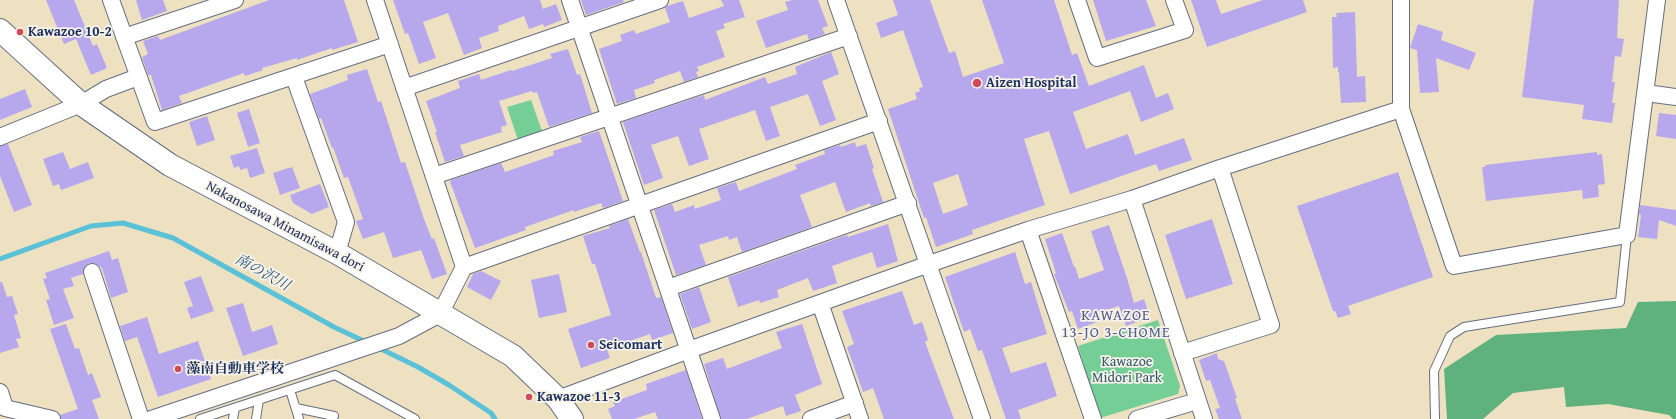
<!DOCTYPE html>
<html>
<head>
<meta charset="utf-8">
<style>
  body { margin:0 }
  canvas { display:block; background:#ede1c2 }
</style>
</head>
<body>
<canvas width="1676" height="419"></canvas>
<script>
const context = document.querySelector('canvas').getContext('2d');
context.lineJoin = 'round';
function fillPath(path, color) {
  context.fillStyle = color;
  context.fill(path, 'evenodd');
}
function shape(rows) {
  const path = new Path2D();
  for (const r of rows) {
    path.moveTo(r[0], r[1]);
    for (let i = 2; i < r.length; i += 2) path.lineTo(r[i], r[i + 1]);
  }
  return path;
}
function strokePath(path, color, width, dash) {
  context.strokeStyle = color;
  context.lineWidth = width;
  context.lineCap = dash ? 'butt' : 'round';
  context.setLineDash(dash || []);
  context.stroke(path);
}
function write(font, color, halo, rows, align = 'center') {
  context.font = font + ' "Gentium Book Plus","Noto Serif JP",serif';
  context.lineWidth = 3.5;
  context.setLineDash([]);
  context.textBaseline = 'middle';
  context.strokeStyle = halo;
  context.fillStyle = color;
  for (const [text, x, y, turn = 0] of rows) {
    context.save();
    context.translate(x, y);
    context.rotate((+turn || 0) * Math.PI / 180);
    context.textAlign = isNaN(turn) ? turn : align;
    if (halo) context.strokeText(text, 0, 0);
    context.fillText(text, 0, 0);
    context.restore();
  }
}
const green = shape([
  [531,100,543,134,519,143,507,107],
  [1158,320,1180,386,1178,394,1100,418,1078,346]
]);
const forest = shape([
  [1676,301,1676,419,1673,419,1669,415,1608,404,1566,407,1564,387,1513,393,1483,419,1447,419,1444,369,1496,335,1626,328,1638,302]
]);
const stream = shape([
  [0,259,91,226,123,223,173,238,334,327,368,343],
  [377,347,418,367,449,385,491,413,495,419]
]);
const building = shape([
  [46,0,74,0,93,46,97,44,107,68,91,75,76,39,64,44],
  [136,0,163,0,167,11,142,20],
  [269,0,344,0,358,42,332,50,332,48,297,60,297,58,262,68,263,70,245,76,244,73,179,96,182,103,162,110,151,75,148,75,142,57,148,54,143,41,158,36,160,40],
  [393,0,540,0,543,9,556,4,562,20,544,27,543,24,529,29,524,16,498,26,499,31,479,38,482,48,464,55,448,13,423,22,436,58,419,64,408,33,405,34],
  [581,0,623,0,624,2,586,15],
  [721,0,739,0,745,17,723,24,725,28,716,31,725,57,697,67,699,71,696,72,698,77,684,82,680,71,654,80,655,83,634,90,636,98,617,104,599,49,622,41,620,35,634,30,636,34,670,22,665,8,667,6,683,1,689,18,724,6],
  [792,0,818,0,828,26,822,28,825,34,809,40,807,34,766,48,756,21,788,10,785,2],
  [893,0,930,0,949,53,955,51,963,77,1004,63,982,0,1054,0,1072,55,1077,53,1089,86,1144,65,1156,98,1168,93,1174,109,1141,122,1130,91,1073,112,1086,149,1128,134,1135,155,1184,138,1192,160,1159,171,1156,164,1070,194,1049,131,1024,139,1045,205,972,230,973,234,936,247,926,217,924,218,888,109,917,99,915,93,920,91,919,88,923,87,903,30,881,38,876,23,898,15],
  [958,174,968,205,943,214,933,183],
  [1093,0,1146,0,1156,26,1106,41],
  [1191,0,1216,0,1221,14,1263,0,1303,0,1307,12,1207,47],
  [1534,0,1619,0,1617,38,1624,39,1621,57,1615,56,1612,82,1615,82,1612,103,1615,103,1612,123,1582,119,1584,105,1522,97],
  [1355,12,1357,77,1365,76,1366,102,1341,103,1339,72,1338,72,1338,67,1333,68,1332,17,1337,17,1336,13],
  [1418,24,1443,32,1441,40,1476,53,1469,70,1436,58,1439,92,1420,93,1417,50,1410,48],
  [568,49,577,75,580,74,592,113,549,127,537,92,533,93,532,91,499,101,507,125,501,127,502,132,460,145,464,156,445,162,435,132,437,132,426,101,460,88,458,81,479,74,481,80,511,70,512,71,552,58,550,54],
  [831,52,839,74,822,81,836,120,820,126,808,94,770,107,780,136,766,141,755,110,699,129,709,159,689,166,678,136,651,145,663,178,644,185,623,122,704,95,705,100,765,77,768,84,797,74,795,67],
  [367,69,378,102,381,101,401,163,405,162,424,219,432,239,434,238,447,274,432,279,421,250,393,258,384,232,363,239,356,221,363,219,348,177,344,178,333,147,332,148,321,118,319,119,310,94,348,80,347,75],
  [25,89,32,107,0,120,0,99],
  [249,109,260,143,248,147,237,113],
  [1659,113,1676,115,1676,139,1656,136],
  [207,116,215,140,197,146,189,122],
  [599,131,623,201,603,208,601,203,574,212,574,210,525,227,526,230,475,248,450,182,451,180,501,163,505,172,554,155,553,151,582,142,580,137],
  [855,142,856,147,866,144,874,168,872,169,883,202,871,206,870,203,846,212,835,182,800,195,812,227,742,252,737,237,729,240,728,236,699,245,706,265,676,275,654,210,672,204,675,212,694,205,695,209,721,200,717,188,736,182,739,191,797,169,795,165,825,154,824,150,840,145,841,147],
  [8,144,32,205,14,212,0,176,0,146],
  [257,148,265,173,250,178,247,168,240,170,239,166,234,168,230,156],
  [63,152,70,169,88,162,94,178,61,190,59,184,53,186,43,159],
  [1597,152,1597,155,1602,154,1605,184,1598,185,1599,197,1583,199,1582,190,1486,201,1482,167,1486,167,1485,165],
  [292,167,300,188,280,195,273,173],
  [1398,172,1433,277,1348,306,1351,314,1338,318,1335,311,1333,311,1297,206],
  [320,184,329,207,312,214,293,203,290,195],
  [1640,205,1676,210,1676,226,1659,220,1657,239,1638,237,1641,215,1639,214],
  [628,219,640,252,641,252,656,298,661,297,673,333,652,340,650,334,607,349,610,358,581,368,568,329,611,315,595,264,592,264,583,236,610,228,609,226],
  [1212,219,1233,284,1186,299,1165,235],
  [888,224,898,261,877,268,872,252,832,266,837,283,813,291,808,278,777,290,779,297,760,303,759,300,738,307,728,277,847,235,848,237],
  [1109,225,1127,278,1134,303,1144,299,1150,317,1126,326,1119,306,1094,314,1097,322,1078,329,1072,311,1069,312,1054,274,1056,273,1045,239,1062,233,1074,267,1075,266,1079,279,1104,270,1091,231],
  [109,251,112,260,118,258,128,292,111,298,102,268,94,263,89,263,85,266,83,274,71,278,74,286,63,289,74,318,54,325,46,300,50,299,43,279,47,278,45,273],
  [1015,252,1025,284,1031,282,1047,334,1002,348,1011,373,1046,362,1057,396,1018,410,1021,419,1006,419,982,350,978,351,970,329,964,332,945,277],
  [481,271,501,281,491,300,467,287,473,274],
  [559,274,567,312,539,318,531,280],
  [201,276,214,311,191,319,187,308,193,306,184,282],
  [0,282,2,282,7,297,12,296,18,314,14,315,21,338,16,339,19,347,0,353],
  [699,287,711,322,692,329,680,294],
  [902,291,914,325,922,322,928,340,925,342,954,419,884,419,873,388,863,392,847,347,854,344,842,311],
  [243,303,252,332,272,325,278,344,243,356,226,308],
  [147,317,159,354,198,341,211,379,158,397,137,337,125,341,120,326],
  [66,324,75,349,79,348,88,375,92,373,101,397,92,400,99,419,61,419,60,415,78,409,50,329],
  [802,324,822,384,795,395,801,411,786,416,783,406,747,419,721,419,704,364,723,358,727,369,782,348,776,332],
  [1217,353,1218,359,1224,361,1237,398,1235,399,1242,419,1219,419,1215,409,1220,408,1210,380,1206,381,1199,360],
  [686,370,702,419,658,419,655,412,634,419,612,419,608,409,615,406,613,402,647,390,646,384]
]);
const lane = shape([
  [290,390,299,419],
  [296,408,334,416,331,419],
  [200,419,335,375,415,419],
  [233,419,235,408],
  [256,419,259,400],
  [1435,419,1434,371,1450,336,1464,327,1620,302,1627,235]
]);
const street = shape([
  [111,0,155,122,390,44],
  [570,0,712,419],
  [836,0,982,419],
  [1077,0,1097,58,1185,30,1174,0],
  [1401,0,1401,109,1454,266,1627,235,1657,0],
  [124,37,235,0],
  [294,77,346,222,337,253],
  [404,88,660,0],
  [1646,93,1676,97],
  [0,137,81,104,106,89,138,77],
  [434,176,849,36],
  [1132,199,1204,419],
  [1028,230,1093,419],
  [464,267,879,121],
  [92,272,141,419],
  [668,288,908,203],
  [820,303,860,419],
  [1182,353,1271,325,1220,168],
  [0,392,5,408,52,419],
  [558,399,689,350,929,264,1028,230,1132,199,1220,168,1401,109],
  [151,419,399,336,440,314,464,267,375,0],
  [811,419,855,403],
  [1137,419,1197,401]
]);
const secondary = shape([
  [0,30,81,104,170,165,337,253,513,356,558,399,572,419]
]);
const markers = [
  [20,32,4,"#d1495b"],
  [977,83,5,"#d1495b"],
  [591,345,4,"#d1495b"],
  [178,369,4,"#d1495b"],
  [529,397,4,"#d1495b"]
];
const poiNames = [
  ["Kawazoe 10-2",28,32],
  ["Aizen Hospital",986,83],
  ["Seicomart",599,345],
  ["藻南自動車学校",186,369],
  ["Kawazoe 11-3",537,397]
];
const streetNames = [
  ["Nakanosawa Minamisawa dori",285,227,28]
];
const parkNames = [
  ["Kawazoe",1127,362],
  ["Midori Park",1127,378]
];
const waterNames = [
  ["南の沢川",262,273,29]
];
const neighbourhoodNames = [
  ["KAWAZOE",1116,316],
  ["13-JO 3-CHOME",1116,333]
];
fillPath(green, '#74ce95');
fillPath(forest, '#5fb17e');
strokePath(stream, '#5ac1d7', 5);
fillPath(building, '#b7a8ee');
strokePath(lane, '#646d81', 10);
strokePath(street, '#646d81', 18);
strokePath(secondary, '#646d81', 24);
strokePath(lane, '#fff', 8);
strokePath(street, '#fff', 16);
strokePath(secondary, '#fff', 22);
for (const [x, y, r, color] of markers) {
  const dot = new Path2D();
  dot.arc(x, y, r, 0, 2 * Math.PI);
  context.fillStyle = color;
  context.fill(dot);
  strokePath(dot, '#f7f3e8', 1.5);
}
write('bold 14px', '#1b2f5e', '#f7f3e8', poiNames, 'left');
write('14px', '#1b2f5e', '#f7f3e8', streetNames);
write('14px', '#31576c', '#f7f3e8', parkNames);
write('italic 15px', '#2b547c', '#f7f3e8', waterNames);
context.letterSpacing = '1px';
write('15px', '#525990', '#f7f3e8', neighbourhoodNames);
context.letterSpacing = '0px';
</script>
</body>
</html>
